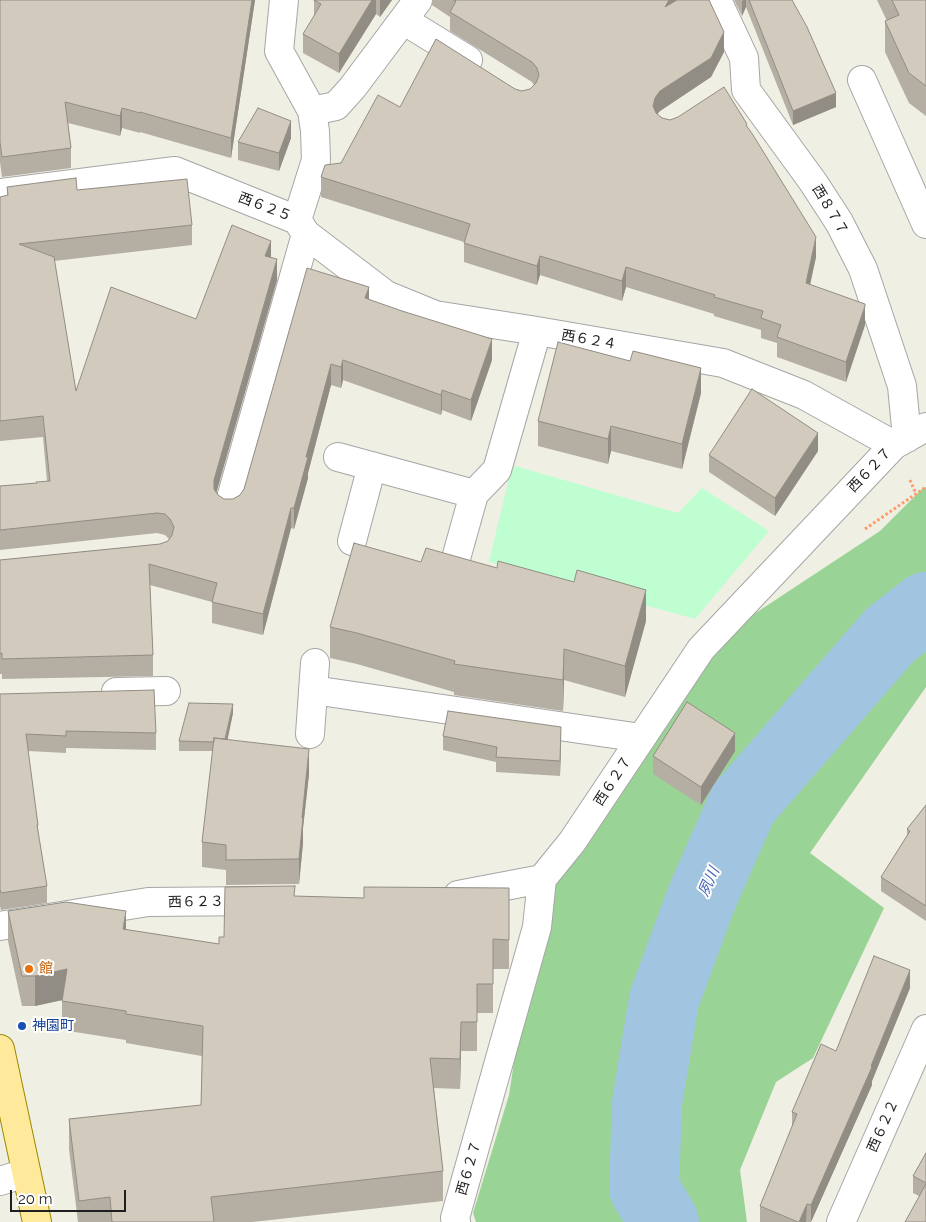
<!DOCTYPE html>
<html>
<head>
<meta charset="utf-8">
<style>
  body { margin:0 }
  #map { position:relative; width:926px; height:1222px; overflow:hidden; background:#f0efe4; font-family:Raleway,sans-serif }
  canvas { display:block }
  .scale { position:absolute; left:10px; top:1190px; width:116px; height:22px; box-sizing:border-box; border:2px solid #1f1f1f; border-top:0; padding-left:6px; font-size:15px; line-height:18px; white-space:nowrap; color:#1f1f1f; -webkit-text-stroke:4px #fff; paint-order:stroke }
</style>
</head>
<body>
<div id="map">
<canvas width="926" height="1222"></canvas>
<div class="scale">20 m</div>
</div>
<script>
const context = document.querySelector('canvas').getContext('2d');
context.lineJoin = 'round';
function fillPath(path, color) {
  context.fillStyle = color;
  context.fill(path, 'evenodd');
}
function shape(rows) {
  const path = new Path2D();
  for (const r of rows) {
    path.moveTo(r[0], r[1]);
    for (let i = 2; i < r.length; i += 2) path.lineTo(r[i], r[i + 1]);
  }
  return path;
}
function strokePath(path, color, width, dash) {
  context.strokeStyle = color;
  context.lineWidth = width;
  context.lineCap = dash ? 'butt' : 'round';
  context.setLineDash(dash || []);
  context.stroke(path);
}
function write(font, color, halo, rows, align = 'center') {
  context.font = font + ' Raleway,"Noto Sans JP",sans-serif';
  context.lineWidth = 4;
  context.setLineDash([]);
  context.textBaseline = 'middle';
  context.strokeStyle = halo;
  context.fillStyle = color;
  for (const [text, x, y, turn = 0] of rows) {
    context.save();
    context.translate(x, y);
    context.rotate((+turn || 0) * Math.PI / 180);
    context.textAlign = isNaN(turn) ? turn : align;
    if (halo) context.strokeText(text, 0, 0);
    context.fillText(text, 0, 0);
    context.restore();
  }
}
const forest = shape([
  [926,487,926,687,810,853,884,908,813,1058,776,1082,740,1170,747,1222,476,1222,473,1213,509,1095,542,879,701,649,880,531,922,489]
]);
const park = shape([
  [512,465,678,513,702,488,769,531,695,619,489,562]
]);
const river = shape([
  [664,1222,644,1188,647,1103,664,1000,702,897,743,804,890,635,926,607]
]);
const path = shape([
  [910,480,916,494],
  [865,529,926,487]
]);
const minor = shape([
  [284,0,279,51,312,111,315,131,316,160,297,220],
  [717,0,744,58,746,90,813,182,839,222,863,269,902,386,907,438],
  [403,20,468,60],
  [862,80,926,224],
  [312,111,336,106,353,87,418,0],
  [0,193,175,171,297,220],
  [297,220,306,234,386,295,435,315,537,331,723,363,804,395,894,445],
  [338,457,474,494,497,470,537,331],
  [229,505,306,234],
  [352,541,372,466],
  [455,562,474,494],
  [313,690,641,738],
  [116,692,166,691],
  [310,734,315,663],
  [458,895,542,879],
  [0,926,148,902,263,901],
  [0,1181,26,1173],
  [456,1222,455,1218,537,927,542,879,572,842,701,649,894,445,926,427],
  [841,1222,926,1029]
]);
const major = shape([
  [0,1049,37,1222]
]);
const wall = shape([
  [0,0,255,0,231,158,140,132,140,133,122,128,120,136,68,123,71,148,71,168,2,177,0,162],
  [314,0,392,0,380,17,376,14,339,73,303,53,303,34,314,16],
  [432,0,709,0,724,52,711,77,660,111,657,114,662,118,670,120,747,126,816,257,810,285,865,325,846,382,777,357,777,343,761,338,761,330,714,316,714,314,626,287,622,301,540,275,537,285,464,262,464,242,321,197,321,177,341,163,400,107,515,89,522,91,530,89,534,85,532,82,450,31,450,17,432,5],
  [734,0,792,0,836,107,793,125,746,7,742,16],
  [877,0,926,0,926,116,909,103,885,52,885,21,887,21],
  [291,138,279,171,238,160,238,142],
  [7,187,77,190,192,225,192,245,54,261,76,391,196,319,271,257,277,280,216,492,218,495,224,499,233,499,240,495,369,299,492,360,471,421,442,410,441,415,343,380,341,388,331,385,308,473,308,478,294,529,291,528,263,635,212,623,212,602,150,585,153,655,153,676,2,679,2,674,0,674,0,560,160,544,168,541,169,539,165,535,157,533,0,550,0,486,36,483,47,481,43,437,0,441,0,197,7,196],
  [701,393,682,469,611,451,608,464,538,446,538,421],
  [818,451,775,516,709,472,709,455],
  [421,562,646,621,625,697,564,680,563,711,454,695,454,692,357,664,330,658,330,627],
  [0,694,156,733,156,750,66,748,66,753,28,751,38,825,38,832,47,886,47,903,1,910,0,906],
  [233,713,227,740,309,774,303,828,303,843,299,884,226,885,226,870,202,867,202,842,213,751,179,751,179,741],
  [443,736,561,742,560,776,496,772,496,762,443,750],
  [735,751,701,805,653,774,653,756],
  [926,805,926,921,881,891,881,877,907,836,907,829],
  [509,888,509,969,493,969,493,1013,477,1013,477,1051,461,1051,460,1089,434,1088,443,1171,443,1201,252,1222,78,1222,69,1149,69,1119,201,1105,202,1056,126,1043,126,1040,62,1030,62,1000,35,1006,22,1006,8,941,8,911,219,944,224,937,295,896,364,898],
  [910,988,872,1081,872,1085,811,1222,760,1222,760,1206,792,1128,792,1112,836,1051],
  [926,1153,926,1222,919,1196,913,1193,913,1176]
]);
const shadedWall = shape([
  [252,0,255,0,231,158,231,138],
  [372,0,376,0,376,14,339,73,339,54],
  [380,0,392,0,380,17],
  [669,0,682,0,665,7],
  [743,0,746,0,746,7,742,16,742,2],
  [724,32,724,52,711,77,660,111,655,117,653,106,655,98,660,91],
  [836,93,836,107,793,125,793,111],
  [122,108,122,128,120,136,120,116],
  [291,121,291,138,279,171,279,153],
  [816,237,816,257,806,303,806,283],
  [271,241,271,261,265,256],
  [540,256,540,275,537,285,537,266],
  [277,259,277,280,214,501,214,480],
  [626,267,626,287,622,301,622,281],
  [369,287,369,308,365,298],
  [865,306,865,325,846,382,846,362],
  [492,339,492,360,471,421,471,400],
  [343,360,343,380,341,388,341,367],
  [331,364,331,385,308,473,308,478,294,529,294,508,306,457],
  [701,368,701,393,682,469,682,444],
  [442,390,442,410,441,415,441,395],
  [611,426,611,451,608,464,608,439],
  [818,433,818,451,775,516,775,498],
  [291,508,291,528,263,635,263,614],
  [646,590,646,621,625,697,625,666],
  [564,649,564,680,563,711,563,680],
  [233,704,233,713,225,752,225,742],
  [561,727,561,742,560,776,560,761],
  [735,733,735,751,701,805,701,787],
  [309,749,309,774,303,828,303,843,299,884,299,859,302,818],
  [126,911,126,940,123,929],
  [67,969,67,999,35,1006,35,976],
  [910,970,910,988,872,1081,872,1085,811,1222,811,1205,871,1066],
  [461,1022,461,1051,460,1089,460,1059],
  [807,1204,806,1222,799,1222]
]);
const building = shape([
  [0,0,252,0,231,138,140,112,140,113,122,108,120,116,65,102,71,148,2,157,0,142,0,0],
  [314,0,372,0,339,54,303,34,321,4,314,0],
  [454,0,669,0,665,7,677,0,709,0,724,32,711,58,660,91,655,98,653,106,656,113,662,118,670,120,678,117,724,87,747,124,746,125,753,135,816,237,806,283,865,304,865,306,846,362,777,337,781,325,761,318,763,311,714,297,715,295,626,267,622,281,540,256,537,266,464,243,470,224,321,177,325,165,341,163,378,95,400,107,436,39,515,89,522,91,530,89,536,83,539,75,537,68,532,62,450,12,456,1,454,0],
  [749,0,792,0,807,27,836,93,793,111,749,0],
  [892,0,926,0,926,86,909,73,885,21,899,15,892,0],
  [258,108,291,121,279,153,238,142,258,108],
  [76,178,77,190,187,179,192,225,19,244,54,257,76,391,111,287,196,319,232,225,271,241,265,256,277,259,214,480,214,489,218,495,224,499,233,499,240,495,244,489,307,268,369,287,365,298,402,311,492,339,471,400,442,390,441,395,343,360,341,367,331,364,306,457,308,457,294,508,291,508,263,614,212,602,217,583,149,564,153,655,2,659,2,653,0,654,0,560,160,544,168,541,172,535,174,527,170,519,165,514,157,513,0,530,0,486,37,483,36,482,50,481,43,416,0,421,0,197,8,195,7,187,76,178],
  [558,342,630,361,633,351,701,368,682,444,611,426,608,439,538,421,558,342],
  [752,389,818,433,775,498,709,455,752,389],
  [354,543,421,562,426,548,497,568,498,561,574,582,577,570,646,590,625,666,564,649,563,680,454,664,455,661,357,633,330,627,354,543],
  [154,690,156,733,66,731,66,736,26,734,38,825,37,825,47,886,1,893,0,889,0,694,154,690],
  [687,702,735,733,701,787,653,756,687,702],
  [189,703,233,704,225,739,214,738,214,742,179,741,189,703],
  [448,711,561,727,560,761,496,757,497,747,443,736,448,711],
  [214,738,309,749,302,818,303,818,299,859,226,860,226,845,202,842,214,738],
  [926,805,926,906,881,877,910,831,907,829,926,805],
  [295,886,294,896,364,898,364,887,509,888,509,940,493,939,493,984,477,984,477,1022,461,1022,460,1059,430,1058,443,1171,211,1197,214,1222,112,1222,110,1197,79,1201,69,1119,201,1105,203,1026,126,1014,126,1011,62,1001,67,969,35,976,22,976,8,911,66,902,126,911,123,929,219,944,219,937,224,937,225,887,295,886],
  [874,956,910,970,871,1066,872,1067,811,1205,807,1204,799,1222,798,1222,760,1206,797,1114,792,1112,821,1044,836,1051,874,956],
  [926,1153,926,1183,913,1176,926,1153],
  [926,1184,926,1222,905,1222,926,1184]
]);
const markers = [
  [29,969,5,"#e8710a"],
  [22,1026,5,"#1a4fb4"]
];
const streetNames = [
  ["西６２５",265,207,21],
  ["西８７７",830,210,59],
  ["西６２４",589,340,10],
  ["西６２７",870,470,-46],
  ["西６２７",613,781,-57],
  ["西６２３",196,902,-1],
  ["西６２２",883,1126,-66],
  ["西６２７",469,1168,-74]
];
const foodNames = [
  ["館",39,969]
];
const transitNames = [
  ["神園町",32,1026]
];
const waterNames = [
  ["夙川",709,882,-66]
];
fillPath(forest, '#9ad396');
fillPath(park, '#befed1');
strokePath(river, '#a1c4e1', 70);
strokePath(minor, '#a6a6a6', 30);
strokePath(major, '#9a8900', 30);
strokePath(path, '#ff9967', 3, [2.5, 2.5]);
strokePath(minor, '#fff', 28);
strokePath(major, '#ffea9b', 28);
fillPath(wall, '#b4aea3');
fillPath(shadedWall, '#928d84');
fillPath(building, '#d1cabd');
strokePath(building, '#928d84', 1);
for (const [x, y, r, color] of markers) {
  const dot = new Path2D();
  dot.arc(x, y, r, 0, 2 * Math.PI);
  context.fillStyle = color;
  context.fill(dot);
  strokePath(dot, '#fff', 2);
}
write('14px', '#1f1f1f', '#fff', streetNames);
write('14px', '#c56008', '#fff', foodNames, 'left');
write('14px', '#164399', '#fff', transitNames, 'left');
write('italic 15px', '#4363b6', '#fff', waterNames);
</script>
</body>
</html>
